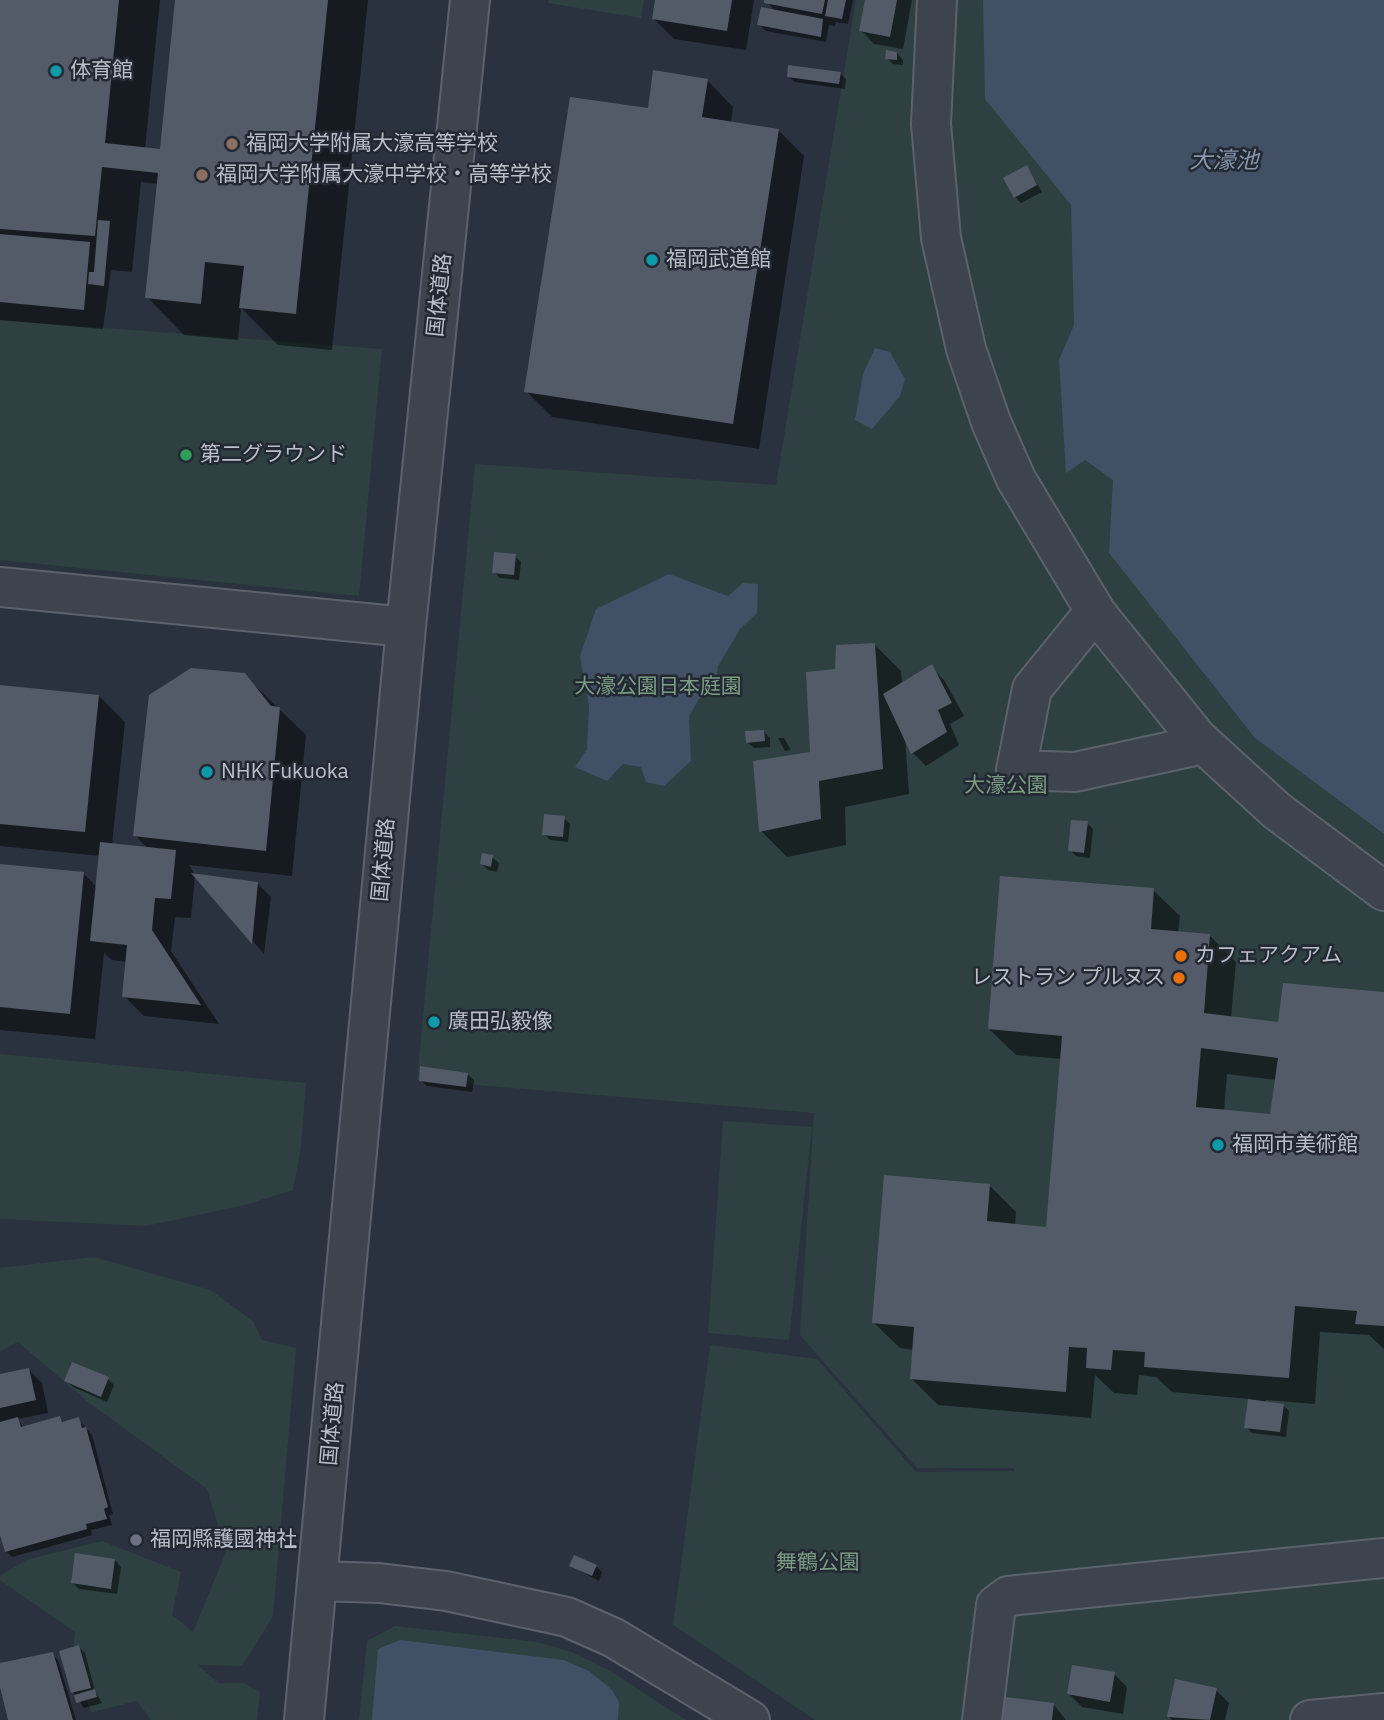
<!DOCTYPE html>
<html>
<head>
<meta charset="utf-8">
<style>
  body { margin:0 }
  canvas { display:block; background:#29323e }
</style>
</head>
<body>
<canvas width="1384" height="1720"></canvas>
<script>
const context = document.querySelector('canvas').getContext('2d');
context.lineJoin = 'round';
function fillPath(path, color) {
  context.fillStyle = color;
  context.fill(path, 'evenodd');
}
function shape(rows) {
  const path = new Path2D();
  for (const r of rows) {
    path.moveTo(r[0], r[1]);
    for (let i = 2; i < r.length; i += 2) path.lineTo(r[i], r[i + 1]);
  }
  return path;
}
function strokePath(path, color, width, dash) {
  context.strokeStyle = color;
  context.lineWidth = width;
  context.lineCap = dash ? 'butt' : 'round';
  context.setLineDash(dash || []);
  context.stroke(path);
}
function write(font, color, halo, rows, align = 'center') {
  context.font = font + ' "IBM Plex Sans","Noto Sans JP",sans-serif';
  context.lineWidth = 5;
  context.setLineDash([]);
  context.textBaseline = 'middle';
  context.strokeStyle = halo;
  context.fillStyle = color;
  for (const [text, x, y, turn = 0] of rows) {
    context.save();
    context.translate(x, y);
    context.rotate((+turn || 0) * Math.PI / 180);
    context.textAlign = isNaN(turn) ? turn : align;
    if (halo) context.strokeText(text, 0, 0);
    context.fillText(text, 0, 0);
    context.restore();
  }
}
const green = shape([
  [549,0,644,0,641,18,548,3],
  [856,0,1384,0,1384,1720,815,1720,673,1625,710,1345,817,1359,916,1472,1015,1471,1015,1468,917,1468,800,1335,814,1113,417,1080,475,464,776,485],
  [0,320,382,349,359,596,0,560],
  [0,1054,306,1083,301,1147,293,1190,245,1205,146,1226,0,1219],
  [723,1121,812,1127,789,1340,708,1333],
  [94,1257,210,1290,253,1321,262,1340,296,1348,273,1616,242,1666,198,1665,218,1683,243,1683,260,1692,257,1720,151,1720,137,1701,92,1712,71,1671,75,1632,0,1580,0,1576,26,1560,102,1541,181,1572,172,1615,193,1632,226,1552,207,1489,87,1401,18,1342,0,1351,0,1268],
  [395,1626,537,1642,572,1652,610,1671,686,1720,359,1720,367,1641]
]);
const water = shape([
  [983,0,1384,0,1384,834,1255,738,1109,553,1113,480,1085,460,1066,473,1059,360,1074,325,1071,205,985,99],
  [875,348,890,352,905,379,900,396,872,429,855,420,863,374],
  [669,574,728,596,743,583,758,584,757,613,740,629,718,666,716,689,699,699,689,716,691,761,664,786,646,782,641,767,623,764,607,781,575,767,587,749,589,706,580,656,596,609],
  [400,1640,564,1660,589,1671,612,1690,619,1702,618,1720,372,1720,378,1649]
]);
const shadow = shape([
  [0,0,160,0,145,149,162,152,177,0,368,0,332,350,278,345,241,308,238,340,184,335,147,297,158,184,141,182,132,272,111,270,103,329,0,320],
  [657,0,754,0,746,50,674,39,654,19],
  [766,0,853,0,848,24,836,22,835,26,829,25,826,42,766,31,759,24,775,12],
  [867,0,912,0,903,49,874,44,861,30],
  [897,53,903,60,903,65,893,64,887,58],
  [840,73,846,79,845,89,795,82,788,76],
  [707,80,733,107,731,123,778,130,804,156,759,449,552,417,526,391,649,110],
  [1027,167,1042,192,1021,203,1015,197],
  [515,556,521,562,519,580,500,578,494,572],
  [875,645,901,671,902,684,931,667,944,680,964,716,950,724,959,745,926,766,913,753,905,737,909,794,845,807,846,845,787,857,761,831,812,754,836,671],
  [244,675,306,735,292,876,189,865,195,875,258,884,271,897,264,954,195,875,191,918,175,917,171,951,219,1024,144,1016,124,996,127,962,112,960,104,953,95,1039,0,1030,0,865,83,873,97,887,101,856,0,846,0,686,99,696,125,722,112,845,148,849,135,835],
  [763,731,770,738,770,747,754,748,747,742],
  [778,738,784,738,791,750,785,751],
  [564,818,570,824,568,842,550,840,544,834],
  [1087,823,1093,829,1090,858,1076,856,1070,850],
  [492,857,499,863,497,872,488,870,482,864],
  [1153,890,1180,916,1178,933,1210,936,1236,962,1231,1018,1279,1024,1384,993,1384,1349,1369,1335,1320,1332,1315,1404,1266,1400,1266,1403,1283,1405,1289,1411,1286,1437,1252,1433,1246,1427,1250,1399,1172,1392,1156,1377,1139,1375,1137,1395,1114,1393,1095,1375,1091,1418,938,1405,912,1379,914,1350,900,1348,873,1322,990,1186,1016,1212,1015,1226,1047,1229,1062,1059,1016,1055,989,1029],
  [1227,1074,1276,1080,1272,1116,1224,1112],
  [467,1074,474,1080,472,1092,427,1086,420,1080],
  [29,1370,42,1383,48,1413,18,1419,24,1428,59,1418,65,1423,78,1419,92,1435,113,1514,109,1515,112,1525,91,1530,92,1535,12,1557,6,1551,0,1529,0,1375],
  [108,1379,114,1385,107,1402,73,1387,66,1381],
  [115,1560,121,1567,117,1594,79,1589,73,1583],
  [571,1566,596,1566,602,1572,599,1581],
  [79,1647,85,1653,95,1691,102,1703,84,1708,73,1692],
  [52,1654,58,1660,76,1720,10,1720,0,1665],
  [1114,1674,1127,1687,1123,1714,1082,1707,1069,1694],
  [1216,1690,1229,1703,1225,1720,1172,1720,1169,1717],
  [1053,1704,1066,1720,1004,1720]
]);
const building = shape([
  [0,0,119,0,105,143,160,149,175,0,328,0,296,314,239,308,244,266,205,262,201,304,145,298,158,173,102,167,95,236,0,229],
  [655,0,732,0,727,31,652,19],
  [764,0,825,0,822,14,764,3],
  [828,0,846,0,842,19,825,16],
  [865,0,897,0,890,37,859,31],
  [761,7,823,19,821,37,757,25],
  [886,50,897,52,897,60,885,59],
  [788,65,841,72,839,84,787,77],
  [653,70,708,79,702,117,779,129,733,424,524,392,570,97,648,108],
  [1027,165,1037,185,1014,198,1003,178],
  [98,220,110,221,104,286,88,284,89,272,94,272],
  [0,234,90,242,84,310,0,302],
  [494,552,516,554,514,575,492,573],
  [875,643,883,769,819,781,821,819,759,832,753,761,810,752,806,672,835,669,836,645],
  [932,664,952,703,938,710,947,732,911,754,883,694],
  [191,668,245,673,271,706,280,707,266,851,133,836,149,695],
  [0,685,99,695,85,832,0,824],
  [764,730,765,741,746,743,745,731],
  [544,814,565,816,563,837,542,835],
  [1071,820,1088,821,1084,853,1068,851],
  [100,842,176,850,171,899,155,898,152,930,201,1005,122,997,127,945,90,941],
  [482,853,493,855,491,867,480,864],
  [0,864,84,872,70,1014,0,1007],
  [191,873,258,882,252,944],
  [1000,876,1154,888,1151,929,1210,934,1204,1013,1278,1022,1283,983,1384,992,1384,1326,1355,1324,1357,1311,1295,1306,1289,1378,1144,1367,1145,1352,1113,1350,1111,1370,1086,1368,1087,1348,1069,1347,1066,1392,910,1379,914,1327,872,1323,884,1175,990,1184,987,1221,1046,1227,1062,1036,988,1029],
  [1201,1048,1278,1058,1270,1114,1196,1107],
  [420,1066,468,1073,466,1087,419,1081],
  [72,1362,109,1377,101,1397,64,1381],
  [29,1368,36,1400,0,1408,0,1374],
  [1248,1399,1284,1404,1280,1432,1244,1428],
  [60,1416,62,1422,79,1417,82,1428,86,1427,108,1507,104,1509,107,1519,86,1524,87,1529,5,1552,0,1535,0,1422,18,1417,21,1427],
  [75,1553,115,1559,111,1589,71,1583],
  [574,1555,597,1565,592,1576,569,1566],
  [79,1645,91,1688,71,1693,59,1651],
  [53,1652,73,1720,8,1720,0,1687,0,1663],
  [1072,1665,1115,1672,1110,1702,1067,1694],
  [1175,1679,1217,1688,1210,1720,1167,1717],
  [95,1689,97,1697,76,1703,74,1695],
  [1005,1697,1054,1703,1052,1720,1002,1720]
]);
const minor = shape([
  [937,0,931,124,941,238,966,349,991,422,1016,479,1097,614,1197,738,1277,811,1384,891],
  [0,587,406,627],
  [1088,620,1032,689,1016,770,1075,772,1190,747],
  [318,1581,379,1583,446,1591,567,1617,614,1638,750,1720],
  [304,1720,406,627,470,0],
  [982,1720,996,1605,1008,1596,1384,1558],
  [1310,1720,1384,1713]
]);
const markers = [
  [56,71,7,"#0f9aa8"],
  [232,144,7,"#8d6e63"],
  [202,175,7,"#8d6e63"],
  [652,260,7,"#0f9aa8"],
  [186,455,7,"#2e9e5b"],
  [207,772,7,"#0f9aa8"],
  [1181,956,7,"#e8710a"],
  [1179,978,7,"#e8710a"],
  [434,1022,7,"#0f9aa8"],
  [1218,1145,7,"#0f9aa8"],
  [136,1540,7,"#6b7280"]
];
const poiNames = [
  ["体育館",70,71],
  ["福岡大学附属大濠高等学校",246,144],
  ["福岡大学附属大濠中学校・高等学校",216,175],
  ["福岡武道館",666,260],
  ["第二グラウンド",200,455],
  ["NHK Fukuoka",221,772],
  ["カフェアクアム",1195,956],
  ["レストラン プルヌス",1165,978,"right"],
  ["廣田弘毅像",448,1022],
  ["福岡市美術館",1232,1145],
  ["福岡縣護國神社",150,1540]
];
const streetNames = [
  ["国体道路",440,295,-84],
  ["国体道路",384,860,-85],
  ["国体道路",333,1424,-85]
];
const parkNames = [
  ["大濠公園日本庭園",658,687],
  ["大濠公園",1006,786],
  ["舞鶴公園",818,1563]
];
const waterNames = [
  ["大濠池",1224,161]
];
fillPath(green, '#2e4041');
fillPath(water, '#415065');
fillPath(shadow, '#0007');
fillPath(building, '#535b68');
strokePath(minor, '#5b626b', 42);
strokePath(minor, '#3d444e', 38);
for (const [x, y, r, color] of markers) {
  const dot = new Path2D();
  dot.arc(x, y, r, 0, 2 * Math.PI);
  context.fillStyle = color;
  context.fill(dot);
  strokePath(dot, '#222933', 2.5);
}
write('21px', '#b9bfc8', '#222933', poiNames, 'left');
write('21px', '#b9bfc8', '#222933', streetNames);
write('21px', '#7b9b82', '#222933', parkNames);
write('italic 23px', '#8596ac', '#222933', waterNames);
</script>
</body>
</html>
